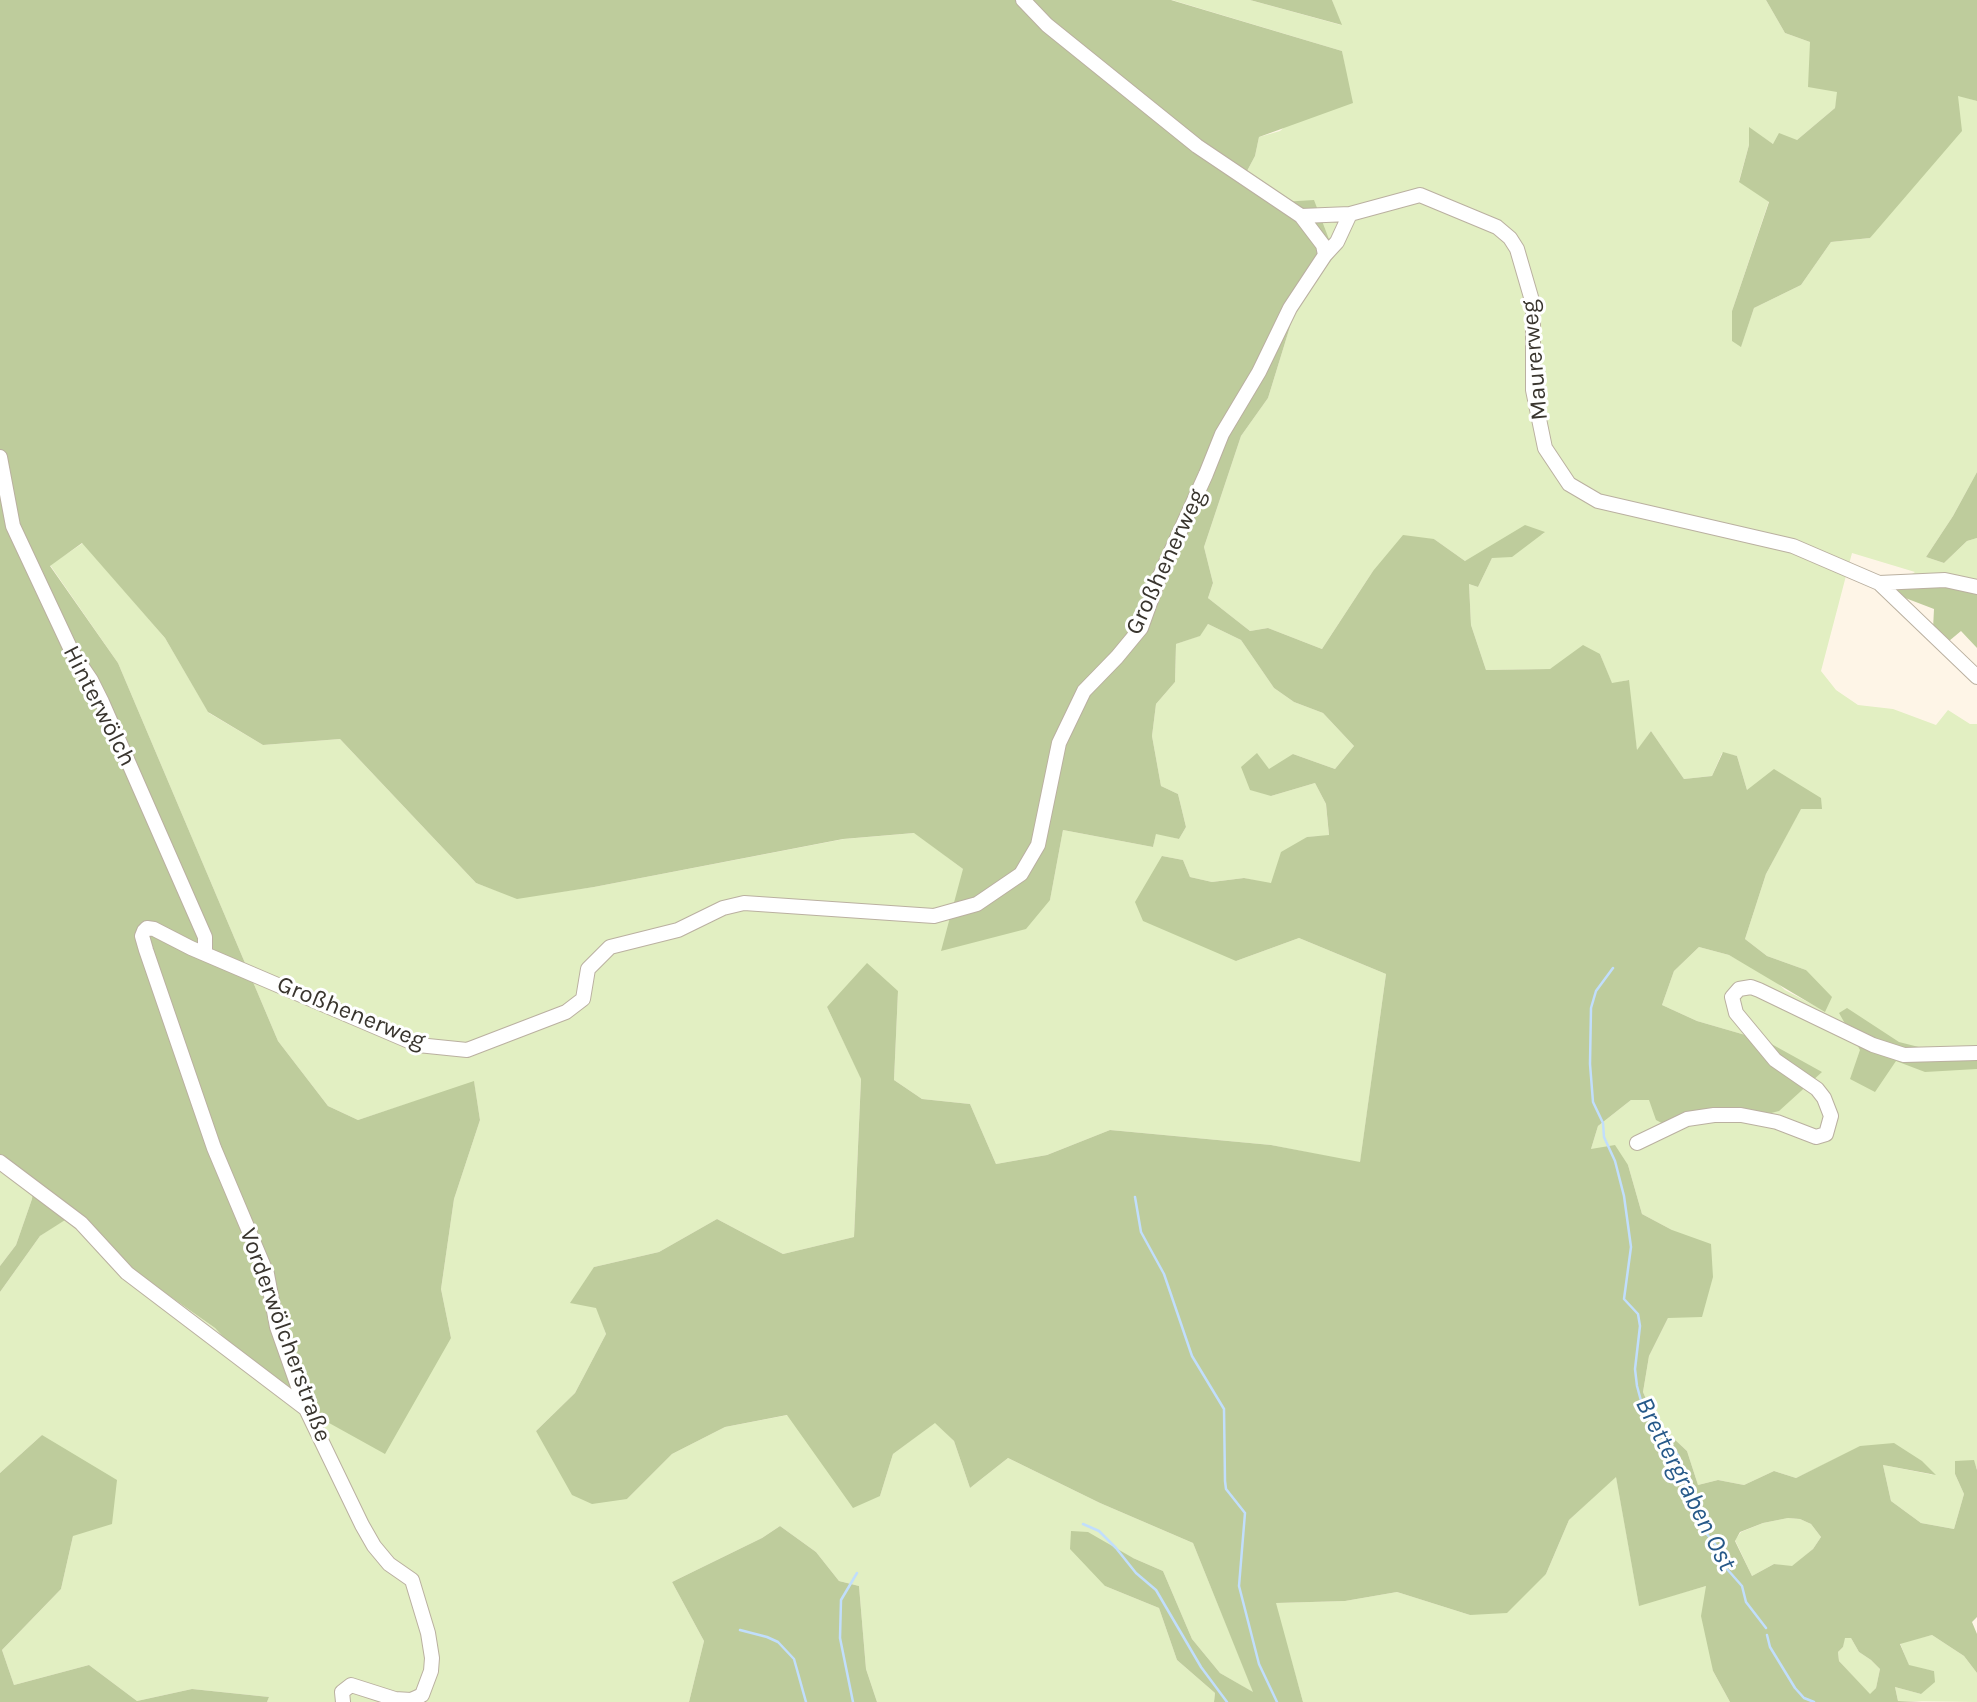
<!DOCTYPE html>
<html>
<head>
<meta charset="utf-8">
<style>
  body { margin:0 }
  canvas { display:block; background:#fef5e7 }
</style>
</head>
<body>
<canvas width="1977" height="1702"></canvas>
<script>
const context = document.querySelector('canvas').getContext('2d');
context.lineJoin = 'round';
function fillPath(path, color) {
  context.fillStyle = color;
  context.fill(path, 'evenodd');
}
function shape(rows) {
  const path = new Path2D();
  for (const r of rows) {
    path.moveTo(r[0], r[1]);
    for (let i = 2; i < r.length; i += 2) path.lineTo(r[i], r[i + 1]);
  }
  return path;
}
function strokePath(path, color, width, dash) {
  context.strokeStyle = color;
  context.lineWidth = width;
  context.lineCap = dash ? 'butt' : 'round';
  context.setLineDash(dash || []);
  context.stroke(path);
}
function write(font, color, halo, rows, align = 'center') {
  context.font = font + ' Karla,sans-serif';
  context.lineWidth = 6;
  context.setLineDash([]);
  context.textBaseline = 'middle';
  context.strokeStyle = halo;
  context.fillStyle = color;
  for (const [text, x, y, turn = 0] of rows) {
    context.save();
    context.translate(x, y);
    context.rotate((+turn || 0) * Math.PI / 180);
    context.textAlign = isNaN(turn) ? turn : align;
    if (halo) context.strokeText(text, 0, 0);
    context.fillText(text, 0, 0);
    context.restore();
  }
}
const green = shape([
  [1172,0,1250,0,1341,25,1332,0,1766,0,1785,33,1810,42,1838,92,1835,108,1797,140,1773,144,1749,128,1749,145,1739,181,1769,201,1732,311,1741,346,1754,308,1801,285,1831,242,1870,238,1958,95,1977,101,1977,472,1953,516,1926,557,1944,563,1967,541,1977,538,1977,590,1897,585,1915,572,1852,553,1821,671,1836,690,1858,705,1893,709,1936,725,1948,710,1970,724,1977,724,1977,1469,1973,1460,1955,1474,1964,1494,1954,1529,1921,1523,1891,1501,1883,1465,1934,1475,1860,1447,1796,1478,1774,1471,1744,1485,1718,1480,1698,1485,1687,1451,1656,1422,1643,1392,1649,1356,1668,1318,1672,1230,1642,1214,1628,1165,1591,1149,1598,1126,1631,1100,1649,1100,1766,1041,1697,1021,1662,1005,1674,971,1699,947,1729,955,1773,979,1785,990,1825,1011,1806,970,1767,956,1745,939,1766,874,1801,808,1822,809,1747,790,1737,756,1722,753,1712,776,1684,779,1651,731,1637,751,1628,680,1612,684,1600,654,1550,669,1486,670,1471,625,1469,584,1478,587,1492,558,1545,533,1465,561,1434,539,1373,571,1322,649,1268,628,1250,631,1208,598,1213,583,1204,547,1241,436,1268,398,1296,307,1282,202,1247,171,1255,156,1259,137,1280,131,1346,73,1342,51],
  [83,543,165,638,209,713,263,745,340,739,476,883,517,898,594,887,844,839,915,833,963,869,1050,900,1063,830,1153,847,1156,833,1179,839,1186,827,1178,794,1161,786,1152,736,1156,704,1175,682,1176,644,1199,636,1208,624,1241,640,1274,688,1294,702,1323,713,1354,746,1335,769,1293,754,1271,796,1315,783,1326,804,1329,836,1307,837,1271,884,1244,878,1212,882,1190,877,1183,860,1162,856,1236,961,1299,938,1386,974,1360,1163,1271,1145,1110,1130,1047,1155,996,1164,970,1104,922,1099,894,1080,898,991,827,1007,861,1078,854,1237,783,1254,717,1219,659,1252,594,1267,597,1308,606,1334,575,1393,536,1431,627,1499,672,1454,725,1427,788,1415,880,1496,893,1454,935,1422,954,1441,970,1488,1008,1458,1100,1503,1193,1543,1254,1693,1220,1673,1192,1639,1163,1571,1133,1558,1105,1586,1159,1608,1177,1660,1215,1693,1214,1702,877,1702,866,1669,859,1586,839,1581,816,1552,780,1526,762,1538,672,1582,704,1641,689,1702,267,1702,269,1697,192,1689,137,1701,89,1665,14,1685,2,1650,61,1589,73,1536,42,1435,0,1473,0,1292,40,1236,75,1212,134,1271,215,1328,275,1393,451,1338,441,1289,454,1199,480,1120,474,1082,358,1120,328,1106,278,1041,118,663,50,565],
  [0,1163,34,1183,32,1199,16,1245,0,1266],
  [1616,1476,1639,1605,1706,1586,1713,1671,1730,1702,1303,1702,1275,1603,1345,1601,1397,1592,1470,1615,1546,1574,1569,1520],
  [1788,1518,1800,1519,1811,1524,1821,1537,1813,1549,1792,1567,1774,1564,1752,1576,1735,1540,1741,1532,1763,1523],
  [1932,1635,1964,1656,1977,1673,1977,1702,1898,1701,1895,1687,1921,1694,1934,1671,1909,1666,1900,1643],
  [1844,1637,1851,1638,1859,1652,1871,1660,1880,1669,1876,1688,1870,1695,1839,1661,1838,1652,1843,1647]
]);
const forest = shape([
  [0,0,1171,0,1342,51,1353,103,1259,137,1255,156,1247,171,1282,202,1314,200,1335,255,1296,307,1268,398,1241,436,1204,547,1213,583,1208,598,1250,631,1268,628,1322,649,1373,571,1403,535,1434,539,1465,561,1525,525,1545,532,1512,557,1492,558,1478,587,1469,584,1471,625,1486,670,1550,669,1583,645,1600,654,1612,683,1629,680,1637,750,1651,731,1684,779,1712,776,1723,752,1737,756,1747,790,1774,769,1821,798,1822,809,1801,809,1766,874,1745,939,1767,956,1806,970,1832,997,1825,1012,1729,955,1699,947,1674,971,1662,1005,1697,1021,1766,1041,1822,1072,1779,1111,1740,1121,1688,1123,1675,1130,1656,1120,1649,1100,1631,1100,1598,1126,1591,1149,1615,1145,1628,1165,1642,1214,1672,1230,1711,1244,1713,1277,1702,1317,1668,1318,1649,1356,1643,1392,1656,1422,1687,1451,1698,1485,1718,1480,1744,1485,1774,1471,1796,1478,1860,1446,1894,1443,1922,1461,1936,1475,1883,1465,1891,1501,1921,1523,1954,1529,1964,1494,1955,1474,1955,1461,1974,1460,1977,1470,1977,1617,1972,1622,1977,1634,1977,1673,1964,1656,1932,1635,1900,1644,1909,1665,1934,1671,1935,1682,1921,1694,1895,1687,1898,1701,1922,1702,1730,1702,1713,1671,1701,1616,1706,1586,1639,1606,1616,1477,1569,1520,1546,1574,1507,1613,1470,1615,1397,1592,1345,1601,1276,1603,1303,1702,1214,1702,1215,1693,1177,1660,1159,1608,1105,1586,1070,1549,1071,1531,1088,1532,1133,1558,1163,1571,1192,1639,1220,1673,1253,1692,1193,1543,1100,1503,1008,1458,970,1488,954,1441,935,1423,893,1454,880,1496,853,1508,787,1415,725,1427,672,1454,627,1499,592,1504,572,1495,536,1431,575,1393,606,1334,596,1308,570,1303,594,1267,659,1252,717,1219,783,1254,854,1237,861,1079,827,1007,867,963,898,991,894,1080,922,1099,970,1104,996,1164,1047,1155,1110,1130,1271,1145,1360,1162,1386,974,1299,938,1236,961,1143,921,1135,902,1162,856,1183,860,1190,877,1212,882,1244,878,1271,883,1281,852,1307,837,1329,835,1326,804,1315,783,1271,796,1250,790,1241,767,1257,753,1269,769,1293,754,1335,769,1354,746,1323,713,1294,702,1274,688,1241,640,1208,624,1200,636,1176,644,1175,682,1156,704,1152,736,1161,786,1178,794,1186,827,1179,839,1156,834,1153,847,1063,830,1050,900,1026,929,941,951,963,869,914,833,843,839,594,887,517,899,476,883,340,739,263,745,208,712,165,638,82,543,50,566,118,663,278,1041,328,1106,358,1120,474,1081,480,1120,454,1199,441,1289,451,1338,385,1454,275,1393,215,1328,134,1271,76,1213,40,1236,0,1292,0,1266,16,1245,32,1199,34,1183,0,1163],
  [1788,1518,1800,1519,1811,1524,1821,1537,1813,1549,1792,1566,1774,1564,1752,1576,1735,1541,1740,1532,1763,1523],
  [1845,1638,1851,1638,1859,1652,1871,1660,1880,1669,1876,1688,1870,1694,1839,1661,1838,1652,1843,1647],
  [1250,0,1332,0,1342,25],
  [1766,0,1977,0,1977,101,1958,96,1962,131,1870,238,1831,242,1801,285,1754,308,1741,347,1732,341,1732,311,1769,202,1739,182,1749,145,1749,127,1773,144,1779,133,1797,140,1835,108,1837,92,1808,87,1810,42,1785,33],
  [1977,472,1977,538,1967,541,1944,563,1926,557,1953,516],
  [1953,584,1977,590,1977,648,1961,631,1949,641,1933,629,1934,609,1887,591,1897,585],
  [1847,1008,1899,1042,1966,1059,1977,1059,1977,1069,1925,1072,1896,1061,1875,1092,1850,1079,1860,1050,1839,1013],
  [42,1435,117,1480,112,1524,73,1536,61,1589,2,1650,14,1685,89,1665,137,1701,192,1689,269,1697,267,1702,0,1702,0,1473],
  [780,1526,816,1552,839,1581,859,1586,866,1669,877,1702,689,1702,704,1641,672,1582,762,1538]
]);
const stream = shape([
  [1613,968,1596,991,1591,1008,1590,1064,1593,1102,1603,1123,1604,1137,1615,1161,1624,1196,1631,1247,1624,1299,1638,1314,1640,1326,1635,1369,1637,1386,1643,1408,1656,1429,1678,1455,1690,1499,1701,1527,1724,1555,1727,1569,1742,1586,1746,1602,1766,1628],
  [1135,1197,1141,1232,1164,1274,1192,1356,1224,1409,1225,1481,1226,1489,1245,1513,1239,1586,1259,1664,1277,1702],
  [1083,1524,1099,1531,1116,1548,1136,1573,1156,1590,1201,1667,1227,1702],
  [740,1630,767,1637,778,1642,794,1659,806,1702],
  [1767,1635,1770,1647,1795,1688,1804,1698,1814,1702],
  [853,1702,840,1638,841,1600,857,1573]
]);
const minor = shape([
  [1301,216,1350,214,1420,195,1497,227,1510,238,1517,249,1533,304,1533,390,1545,448,1569,484,1598,501,1793,546,1879,583,1945,580,1977,587],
  [1325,255,1337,242,1350,214],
  [0,457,13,526,72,652,91,680,102,702,205,937,205,953],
  [1879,583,1977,677],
  [1637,1143,1687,1119,1714,1115,1741,1115,1777,1122,1816,1137,1826,1134,1831,1116,1824,1098,1817,1089,1775,1060,1736,1013,1732,997,1739,989,1751,987,1759,990,1873,1045,1904,1055,1977,1053],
  [0,1162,81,1223,127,1273,306,1409],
  [343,1702,342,1692,351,1685,395,1699,411,1700,422,1695,431,1671,432,1658,428,1633,412,1580,389,1564,374,1546,362,1525,306,1409,277,1327,267,1274,214,1148,146,950,142,936,144,931,147,928,154,929,191,948,418,1045,467,1050,566,1012,583,999,588,969,610,947,678,930,723,908,744,903,934,916,977,904,1021,874,1038,845,1059,743,1084,691,1117,657,1141,628,1159,578,1206,474,1222,434,1259,372,1290,308,1325,255,1323,245,1301,216,1197,146,1047,25,1023,0]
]);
const streetNames = [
  ["Maurerweg",1535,360,-95],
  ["Großhenerweg",1166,562,-65],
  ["Hinterwölch",99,706,63],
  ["Großhenerweg",351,1013,22],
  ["Vorderwölcherstraße",285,1335,70]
];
const waterNames = [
  ["Brettergraben Ost",1685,1484,63]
];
fillPath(green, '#e2efc2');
fillPath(forest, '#becc9c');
strokePath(stream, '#c1defc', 2.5);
strokePath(minor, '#bab0a0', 16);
strokePath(minor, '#fff', 14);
write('24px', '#39352e', '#fff', streetNames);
write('italic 26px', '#265989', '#fff', waterNames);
</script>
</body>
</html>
